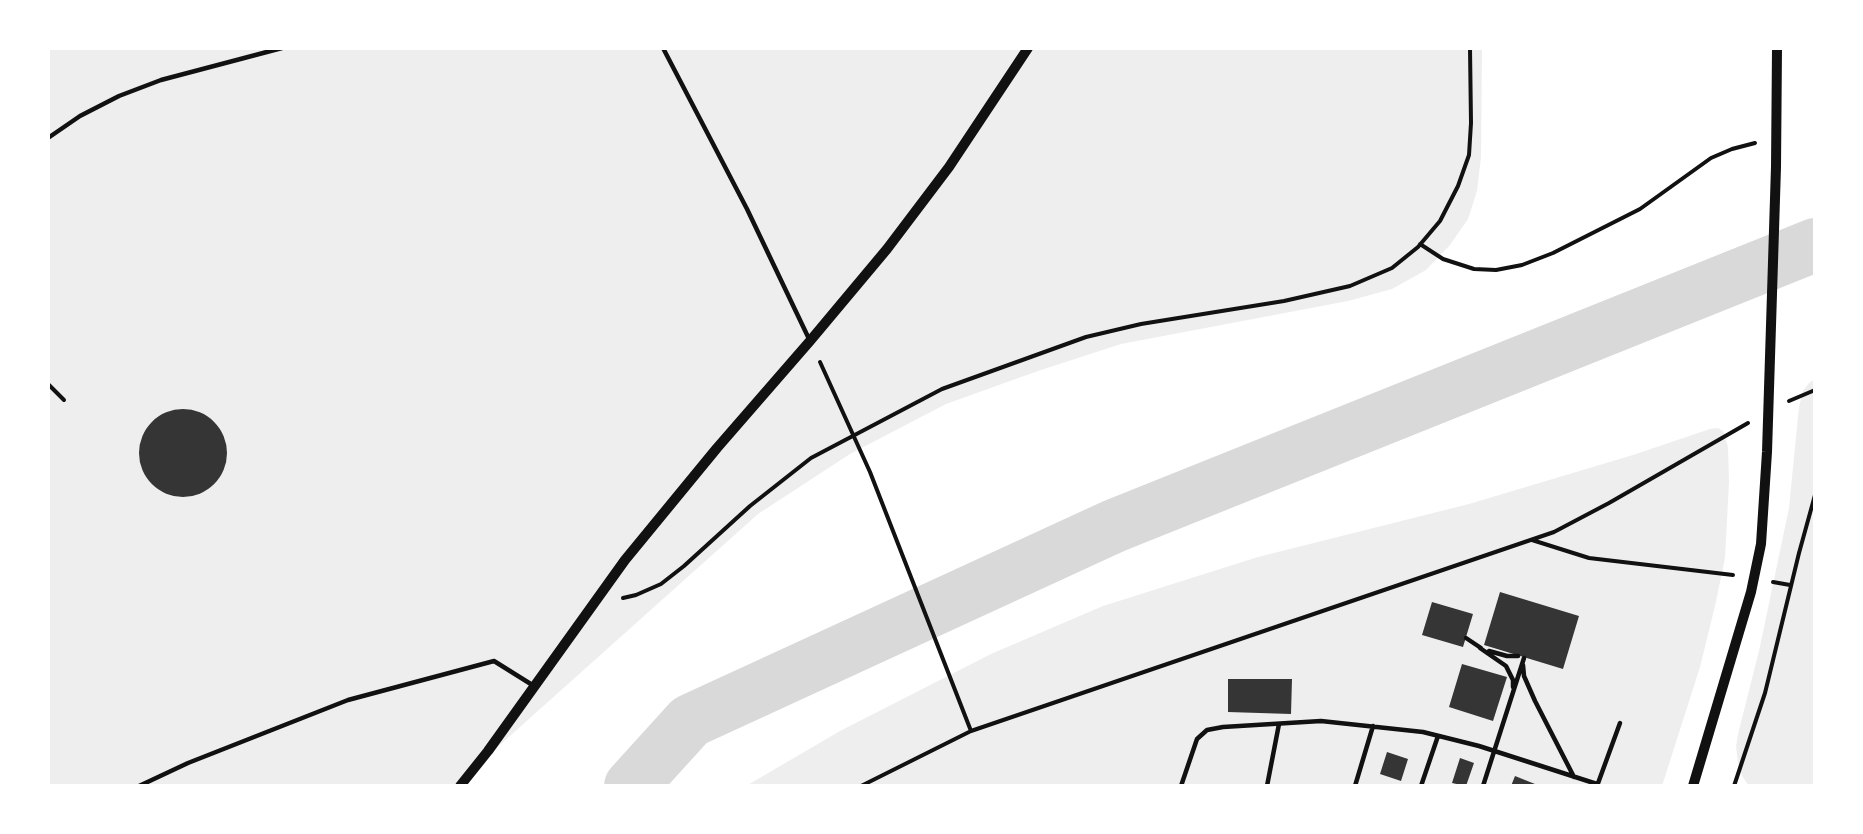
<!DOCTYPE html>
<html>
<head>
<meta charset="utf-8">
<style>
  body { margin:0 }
  #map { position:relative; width:1863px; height:834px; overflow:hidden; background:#fff; font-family:"Exo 2",sans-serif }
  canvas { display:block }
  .frame { position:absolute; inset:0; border:50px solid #fff; pointer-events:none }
</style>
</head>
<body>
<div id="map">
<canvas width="1863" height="834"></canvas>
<div class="frame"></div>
</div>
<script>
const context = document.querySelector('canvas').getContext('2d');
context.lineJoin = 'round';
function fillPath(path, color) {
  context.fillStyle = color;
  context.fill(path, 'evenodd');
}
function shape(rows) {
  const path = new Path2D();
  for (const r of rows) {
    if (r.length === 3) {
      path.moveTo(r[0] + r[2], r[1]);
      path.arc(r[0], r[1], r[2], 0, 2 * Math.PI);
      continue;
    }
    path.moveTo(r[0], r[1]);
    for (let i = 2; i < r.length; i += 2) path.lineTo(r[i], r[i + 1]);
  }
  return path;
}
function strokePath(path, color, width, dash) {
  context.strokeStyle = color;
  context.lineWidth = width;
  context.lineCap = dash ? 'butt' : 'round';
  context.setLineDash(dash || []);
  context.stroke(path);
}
const green = shape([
  [48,48,1482,48,1481,157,1477,191,1468,219,1450,245,1426,270,1392,289,1348,301,1121,344,1038,371,946,404,850,454,758,514,454,786,48,786],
  [1815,379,1815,786,1749,786,1742,776,1738,762,1736,746,1739,730,1759,651,1789,508,1799,407,1803,391,1809,383],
  [1718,428,1723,431,1728,447,1729,482,1725,558,1715,606,1700,667,1662,786,746,786,840,731,991,654,1103,606,1258,557,1469,504,1633,455,1710,429]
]);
const river = shape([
  [631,786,690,721,1114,526,1815,245]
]);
const building = shape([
  [183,453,44],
  [1500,592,1579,616,1563,669,1484,645],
  [1432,602,1473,614,1463,647,1422,635],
  [1462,664,1507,677,1493,721,1449,707],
  [1228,679,1292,679,1291,714,1228,712],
  [1387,752,1408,759,1401,781,1380,774],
  [1460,758,1474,763,1466,786,1452,783],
  [1515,776,1540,786,1511,786]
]);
const path = shape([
  [1420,244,1443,259,1474,269,1496,270,1522,265,1553,253,1640,209,1711,158,1732,149,1755,143],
  [820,362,870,472,971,731],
  [48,384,64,400],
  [1789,401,1815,390],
  [1532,540,1589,558,1733,575],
  [1773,582,1790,585],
  [623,598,636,595,661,584,684,566,750,506,811,458,942,389,1086,337,1141,324,1284,301,1350,286,1392,268,1418,247,1440,221,1458,186,1469,155,1471,123,1470,48],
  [861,786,971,731,1554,532,1609,503,1748,423],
  [1734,786,1765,693,1799,553,1815,495]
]);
const service = shape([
  [663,48,747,209,810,341],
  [48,138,80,116,119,96,161,80,282,48],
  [1466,638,1481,648],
  [1480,648,1506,666,1513,680,1513,687],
  [1489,651,1507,656,1518,656],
  [1523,665,1524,676,1535,701,1574,777],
  [139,786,188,763,348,700,494,661,534,686],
  [1181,786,1197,739,1207,730,1223,727,1321,721,1423,732,1479,746,1597,784],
  [1267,786,1279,724],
  [1355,786,1373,726],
  [1421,786,1438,736],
  [1483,786,1524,658],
  [1597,786,1620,723]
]);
const tertiary = shape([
  [460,786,488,751,625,560,717,448,810,341,887,249,949,167,1028,48],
  [1693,786,1751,592,1761,544,1767,452,1776,167,1777,48]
]);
fillPath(green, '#eee');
strokePath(river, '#d9d9d9', 54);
fillPath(building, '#353535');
strokePath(path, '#111', 4);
strokePath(service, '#111', 4.5);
strokePath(tertiary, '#111', 10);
</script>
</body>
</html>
